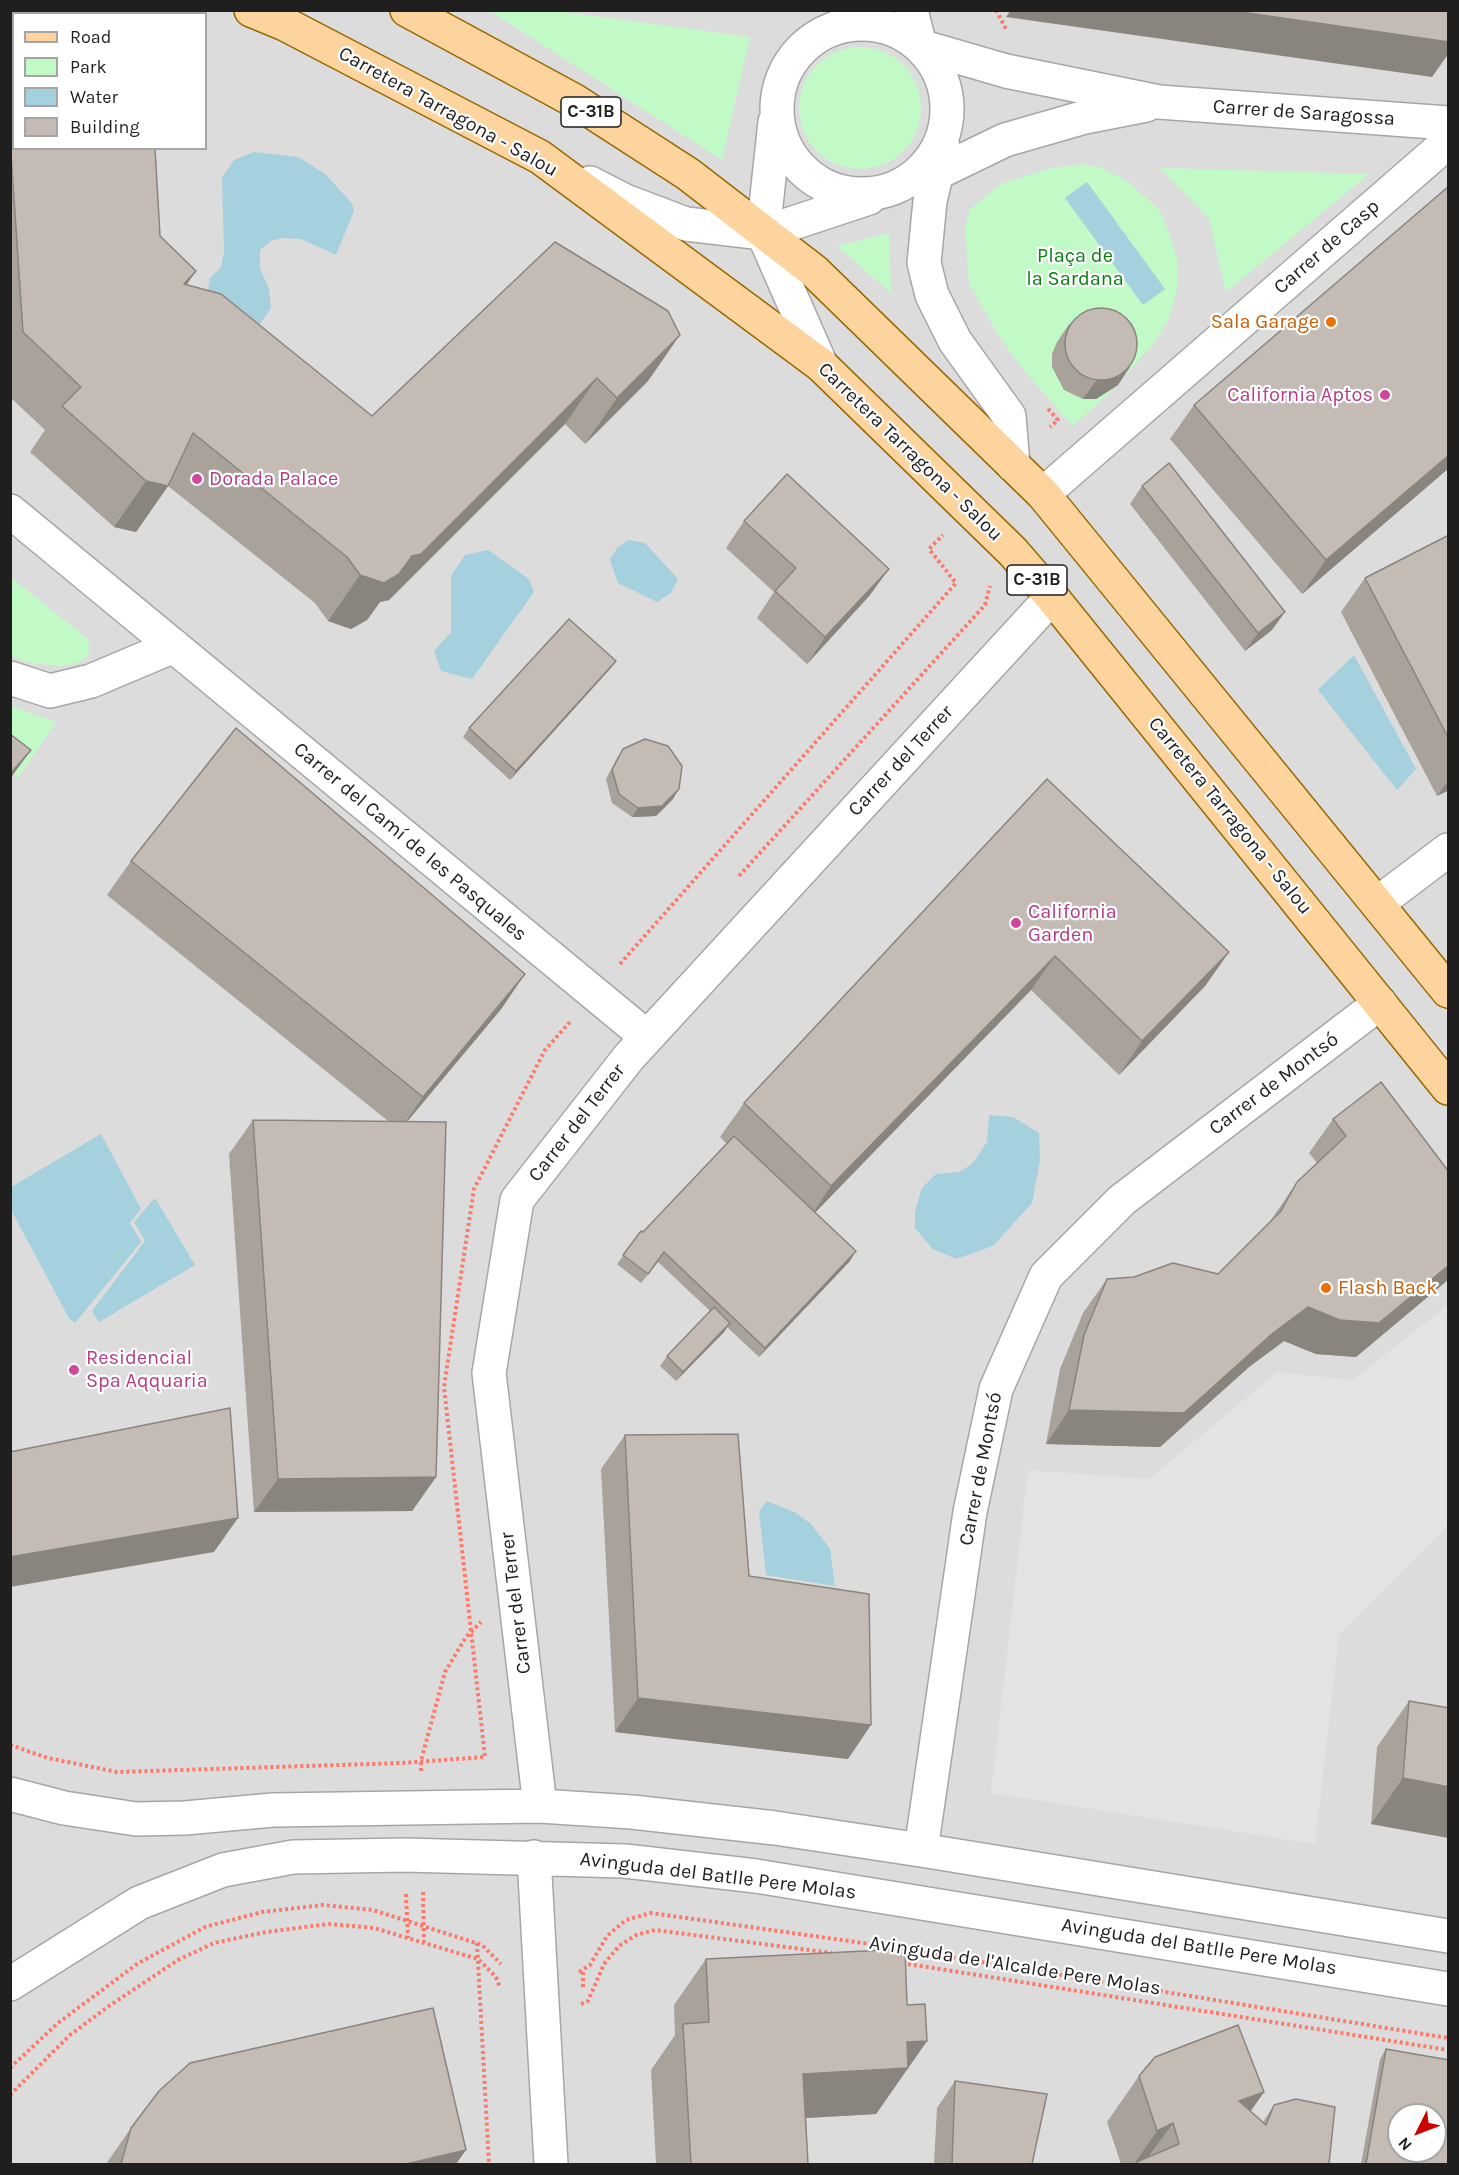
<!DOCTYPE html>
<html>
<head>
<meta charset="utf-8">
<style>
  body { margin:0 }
  #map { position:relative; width:1459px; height:2175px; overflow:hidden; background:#f0ece5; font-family:Karla,sans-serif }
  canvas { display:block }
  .frame { position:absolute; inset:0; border:12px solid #1f1f1f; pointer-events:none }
  .legend { position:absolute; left:12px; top:12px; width:195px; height:138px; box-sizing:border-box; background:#fff; border:2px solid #a5a5a5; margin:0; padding:8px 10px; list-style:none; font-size:18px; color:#1f1f1f }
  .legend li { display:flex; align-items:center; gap:12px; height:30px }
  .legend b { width:30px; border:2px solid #a5a5a5 }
  .north { position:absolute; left:1387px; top:2103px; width:60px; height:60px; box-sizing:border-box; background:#fff; border:2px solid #a5a5a5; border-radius:50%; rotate:228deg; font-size:16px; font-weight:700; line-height:24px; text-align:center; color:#1f1f1f }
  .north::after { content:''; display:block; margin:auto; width:21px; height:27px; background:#cd0200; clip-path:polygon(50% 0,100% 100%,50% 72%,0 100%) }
</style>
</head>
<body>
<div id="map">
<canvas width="1459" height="2175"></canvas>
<div class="frame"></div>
<ul class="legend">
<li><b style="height:8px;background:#fdd49d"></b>Road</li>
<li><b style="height:16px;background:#c1fac6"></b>Park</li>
<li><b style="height:16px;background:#a5d0de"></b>Water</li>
<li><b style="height:16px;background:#c4bcb4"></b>Building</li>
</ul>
<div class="north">N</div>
</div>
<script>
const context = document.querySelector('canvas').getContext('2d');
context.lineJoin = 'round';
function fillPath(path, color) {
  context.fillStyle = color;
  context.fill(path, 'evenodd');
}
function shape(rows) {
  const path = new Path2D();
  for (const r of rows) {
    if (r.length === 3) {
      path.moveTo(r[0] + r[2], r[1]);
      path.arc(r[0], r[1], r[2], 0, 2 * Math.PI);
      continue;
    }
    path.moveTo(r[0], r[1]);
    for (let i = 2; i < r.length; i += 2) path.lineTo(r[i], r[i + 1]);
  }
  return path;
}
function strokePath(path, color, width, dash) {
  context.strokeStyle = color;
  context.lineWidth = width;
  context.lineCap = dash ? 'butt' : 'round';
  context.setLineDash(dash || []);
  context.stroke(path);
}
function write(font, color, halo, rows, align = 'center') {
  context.font = font + ' Karla,sans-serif';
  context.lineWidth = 4.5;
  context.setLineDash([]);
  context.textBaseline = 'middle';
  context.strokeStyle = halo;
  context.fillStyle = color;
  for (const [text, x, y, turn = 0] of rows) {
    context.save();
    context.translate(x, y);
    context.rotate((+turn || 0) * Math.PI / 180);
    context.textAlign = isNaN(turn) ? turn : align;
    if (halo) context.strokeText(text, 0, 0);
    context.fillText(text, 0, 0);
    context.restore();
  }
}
const residential = shape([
  [11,11,1448,11,1448,2164,11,2164],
  [14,14,206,14,206,148,14,148],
  [1399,2115,1435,2115,1435,2151,1399,2151]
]);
const park = shape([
  [490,11,556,11,750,37,722,160],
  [860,108,61],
  [1084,164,1103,168,1130,183,1159,210,1169,232,1178,262,1177,289,1169,319,1154,343,1107,396,1072,426,1021,367,995,330,969,283,965,227,970,209,1001,184,1052,168],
  [1160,168,1369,174,1226,292,1209,219],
  [889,233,891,293,837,246],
  [10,577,88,639,90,650,86,658,74,664,62,666,31,663,11,656],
  [11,706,56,722,18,778,11,771]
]);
const parking = shape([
  [1448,1305,1448,1525,1339,1635,1315,1844,991,1793,1028,1470,1149,1479,1277,1372,1353,1380]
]);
const water = shape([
  [254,152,298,157,325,174,352,203,354,211,336,255,301,239,283,238,271,241,260,250,260,268,269,289,271,308,257,328,207,295,210,278,221,267,224,252,222,178,234,160],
  [1087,182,1165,289,1143,305,1065,198],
  [628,540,645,543,678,579,671,593,657,602,618,583,610,560,617,548],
  [488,550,529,579,534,592,472,679,441,671,434,651,451,632,451,576,465,555],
  [1354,655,1416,769,1397,790,1318,690],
  [989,1115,1013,1117,1039,1133,1040,1160,1032,1203,993,1246,956,1259,933,1249,915,1228,915,1212,922,1188,936,1174,959,1172,972,1164,987,1142],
  [101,1134,141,1209,130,1223,141,1242,75,1323,69,1318,11,1210,11,1187],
  [155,1198,195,1265,99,1322,92,1311,145,1241,134,1222],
  [767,1501,796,1513,811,1524,830,1549,835,1586,766,1575,759,1511]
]);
const path = shape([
  [996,10,1007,31],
  [1048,409,1058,420,1050,427],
  [739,876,985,605,990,586],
  [620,964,956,583,929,549,943,535],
  [10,1745,48,1758,117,1772,402,1763,485,1757,444,1387,474,1189,545,1050,570,1022],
  [421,1771,421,1761,445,1672,466,1637,481,1622],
  [423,1892,424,1942],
  [406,1894,408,1938],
  [477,1943,489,2164],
  [902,1963,1448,2050],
  [579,1972,590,1965,607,1936,626,1920,651,1913,877,1945,1448,2038],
  [583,1972,583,1989],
  [581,2004,588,2001,604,1964,619,1946,636,1935,655,1930,832,1953],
  [10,2068,58,2023,137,1964,205,1927,262,1912,323,1905,373,1910,482,1945,501,1964],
  [10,2095,70,2035,109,2006,178,1960,214,1943,266,1932,329,1924,374,1928,478,1959,496,1977,500,1988]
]);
const minor = shape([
  [911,10,920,46,1006,71,1159,102,1448,123],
  [862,109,85],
  [775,122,763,233,821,365],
  [943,147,930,201,924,263,932,295,955,341,1009,416,1013,465],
  [922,178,939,172,1005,140,1085,117,1146,105],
  [590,183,625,201,686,224,763,233,869,198],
  [1043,494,1448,142],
  [10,511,647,1037],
  [10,678,50,691,91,681,174,646],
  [1378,903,1448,850],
  [10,1794,64,1808,136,1819,185,1818,273,1810,540,1806,632,1812,775,1828,921,1850,1448,1936],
  [540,1806,489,1373,517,1200,629,1057,1052,597],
  [921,1850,970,1512,996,1389,1046,1276,1122,1200,1380,1003],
  [534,1857,551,2164],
  [10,1984,139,1903,223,1870,293,1857,405,1855,625,1861,756,1876,1448,1989]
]);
const major = shape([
  [251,10,285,24,540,157,821,365,1013,552,1052,597,1448,1088],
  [407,10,575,101,688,174,814,271,1043,494,1448,991]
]);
const wall = shape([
  [10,10,160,236,196,271,187,284,372,416,555,242,648,381,585,444,565,424,389,600,380,602,367,620,351,629,328,621,315,603,168,486,136,532,114,527,30,452,45,430,10,397],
  [1069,324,1118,385,1096,399,1083,399,1064,390,1052,367,1052,354,1057,342],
  [1194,405,1449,468,1302,594,1170,439],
  [1142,486,1272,630,1245,651,1130,504],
  [744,521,870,595,807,664,757,618,774,592,726,548],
  [1449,535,1449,790,1437,796,1341,612,1365,578],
  [616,661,609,670,510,780,463,737,469,728],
  [623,749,673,799,656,816,632,817,612,803,606,779,617,758],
  [1047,779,1229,952,1205,986,1119,1075,1031,990,815,1212,850,1261,759,1357,727,1327,724,1332,676,1381,660,1366,667,1356,710,1311,658,1262,641,1283,617,1264,641,1231,643,1232,727,1144,720,1137,744,1103],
  [131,861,502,1008,407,1122,436,1477,412,1511,254,1512,229,1154,253,1120,388,1121,107,895],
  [1333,1119,1449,1172,1449,1279,1356,1357,1316,1354,1284,1341,1249,1367,1160,1447,1046,1444,1060,1369,1083,1313,1107,1279,1218,1274,1269,1223,1297,1182,1317,1163,1309,1153],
  [625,1435,749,1576,848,1759,615,1732,601,1469],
  [1409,1701,1449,1838,1371,1824,1377,1747],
  [706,1959,907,2005,927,2041,876,2114,806,2118,808,2164,656,2164,651,2070,675,2035,674,2005],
  [1386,2049,1449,2164,1361,2164,1380,2059],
  [1139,2076,1264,2092,1250,2111,1263,2122,1274,2105,1329,2164,1121,2164,1107,2122],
  [955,2081,1032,2164,934,2164,937,2108],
  [131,2128,456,2164,106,2164]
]);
const shadedWall = shape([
  [1011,10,1227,10,1449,42,1449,53,1432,77,1006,17],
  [196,271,164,317,184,284],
  [680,335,648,381,585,444,617,398],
  [1130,367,1118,385,1096,399,1083,399,1096,381],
  [597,378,565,424,389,600,380,602,367,620,351,629,328,621,360,575,412,556],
  [1449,455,1449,468,1302,594,1326,560],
  [146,481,168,486,136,532,114,527],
  [889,569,870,595,807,664,825,637],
  [1285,612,1272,630,1245,651,1258,633],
  [616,661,609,670,510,780,516,771],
  [31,750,10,779,10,774],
  [1449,780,1449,790,1437,796],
  [679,789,673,799,656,816,632,817,638,808],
  [1229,952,1205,986,1119,1075,1142,1041],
  [1055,956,1031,990,808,1220,831,1186],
  [525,974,502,1008,399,1131,423,1097],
  [856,1251,850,1261,759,1357,765,1348],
  [1449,1265,1449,1279,1356,1357,1316,1354,1284,1341,1249,1367,1160,1447,1046,1444,1069,1410,1273,1333,1308,1307],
  [730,1323,724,1332,676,1381,683,1372],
  [436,1477,412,1511,254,1512,278,1479],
  [238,1518,214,1552,10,1587,10,1557],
  [638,1698,871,1725,848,1759,615,1732],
  [1403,1778,1449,1787,1449,1838,1371,1824],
  [927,2041,876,2114,771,2120,803,2074,907,2042],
  [1264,2092,1232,2138,1239,2101],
  [1173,2123,1143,2164,1134,2164,1157,2131],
  [466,2150,456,2164,406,2164]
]);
const building = shape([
  [10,10,89,10,97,14,14,14,14,148,155,148,160,236,196,271,184,284,221,294,372,416,555,242,668,311,680,335,617,398,597,378,421,554,412,556,399,574,384,583,360,575,347,557,193,433,168,486,146,481,62,406,81,387,23,332,10,139,10,10],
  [1227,10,1449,10,1449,42,1227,10],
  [1449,186,1449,455,1326,560,1194,405,1449,186],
  [1101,344,36],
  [1169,463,1285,612,1258,633,1142,486,1169,463],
  [787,474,889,569,825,637,775,591,796,568,744,521,787,474],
  [1449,535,1449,739,1365,578,1449,535],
  [569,619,616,661,516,771,469,728,569,619],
  [236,728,525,974,423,1097,131,861,236,728],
  [10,734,31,750,10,774,10,734],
  [645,739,668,746,682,766,679,789,662,806,638,808,619,794,612,770,623,749,645,739],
  [1047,779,1229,952,1142,1041,1055,956,831,1186,744,1103,1047,779],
  [1381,1082,1449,1172,1449,1265,1379,1323,1340,1320,1308,1307,1273,1333,1184,1413,1069,1410,1084,1335,1107,1279,1134,1277,1173,1263,1218,1274,1281,1211,1297,1182,1346,1136,1333,1119,1381,1082],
  [253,1120,446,1122,436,1477,278,1479,253,1120],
  [734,1136,856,1251,765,1348,664,1252,648,1274,623,1255,641,1231,643,1232,734,1136],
  [714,1307,730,1323,683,1372,667,1356,714,1307],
  [230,1408,238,1518,10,1557,10,1452,230,1408],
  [738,1434,749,1576,869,1594,871,1725,638,1698,625,1435,738,1434],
  [1409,1701,1449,1708,1449,1787,1403,1778,1409,1701],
  [905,1949,907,2005,925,2004,927,2041,907,2042,908,2068,803,2074,808,2164,691,2164,683,2024,709,2022,706,1959,905,1949],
  [433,2008,466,2150,406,2164,121,2164,131,2128,159,2091,190,2063,433,2008],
  [1238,2025,1264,2092,1239,2101,1266,2125,1274,2105,1296,2099,1335,2107,1329,2164,1136,2164,1139,2161,1179,2144,1173,2123,1157,2131,1139,2076,1155,2057,1238,2025],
  [1386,2049,1449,2060,1449,2164,1366,2164,1386,2049],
  [1399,2115,1435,2115,1435,2151,1399,2151,1399,2115],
  [955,2081,1047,2094,1032,2164,952,2164,955,2081]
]);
const markers = [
  [1331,322,6,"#e8710a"],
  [1385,395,6,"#d1479c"],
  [197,479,6,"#d1479c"],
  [1016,923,6,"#d1479c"],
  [1326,1288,6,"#e8710a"],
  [74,1370,6,"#d1479c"]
];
const shields = [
  [591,112,60],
  [1037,580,60]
];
const shieldNames = [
  ["C-31B",591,112],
  ["C-31B",1037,580]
];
const streetNames = [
  ["Carretera Tarragona - Salou",448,112,29],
  ["Carrer de Saragossa",1304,113,4],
  ["Carrer de Casp",1327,247,-41],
  ["Carretera Tarragona - Salou",910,452,44],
  ["Carrer del Terrer",901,761,-47],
  ["Carretera Tarragona - Salou",1230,816,51],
  ["Carrer del Camí de les Pasquales",410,842,40],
  ["Carrer de Montsó",1274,1084,-37],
  ["Carrer del Terrer",577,1123,-52],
  ["Carrer de Montsó",981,1469,-79],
  ["Carrer del Terrer",516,1603,-97],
  ["Avinguda del Batlle Pere Molas",718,1876,7],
  ["Avinguda del Batlle Pere Molas",1199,1947,9],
  ["Avinguda de l'Alcalde Pere Molas",1015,1966,9]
];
const parkNames = [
  ["Plaça de",1075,256],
  ["la Sardana",1075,279]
];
const foodNames = [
  ["Sala Garage",1319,322],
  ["Flash Back",1338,1288,"left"]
];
const hotelNames = [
  ["California Aptos",1373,395,"right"],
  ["Dorada Palace",209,479],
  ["California",1028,912],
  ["Garden",1028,935],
  ["Residencial",86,1358],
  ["Spa Aqquaria",86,1381]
];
fillPath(residential, '#dddcdc');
fillPath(park, '#c1fac6');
fillPath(parking, '#e3e3e3');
fillPath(water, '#a5d0de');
strokePath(minor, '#a6a6a6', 36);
strokePath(major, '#996800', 36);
strokePath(path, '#fb7a6a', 4, [3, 3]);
strokePath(minor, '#fff', 33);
strokePath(major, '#fdd49d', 33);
fillPath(wall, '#a9a29b');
fillPath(shadedWall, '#89847e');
fillPath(building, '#c4bcb4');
strokePath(building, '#89847e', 1.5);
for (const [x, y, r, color] of markers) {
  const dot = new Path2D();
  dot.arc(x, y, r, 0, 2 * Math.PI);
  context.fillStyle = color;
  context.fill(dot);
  strokePath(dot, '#fff', 2);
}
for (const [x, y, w] of shields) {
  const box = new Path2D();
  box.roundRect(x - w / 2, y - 15, w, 30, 4.5);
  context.fillStyle = '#fff';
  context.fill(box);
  strokePath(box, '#1f1f1f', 1.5);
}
write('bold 18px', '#1f1f1f', null, shieldNames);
write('20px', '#1f1f1f', '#fff', streetNames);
write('20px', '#0a7f15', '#fff', parkNames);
write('20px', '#c56008', '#fff', foodNames, 'right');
write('20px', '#b23c85', '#fff', hotelNames, 'left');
</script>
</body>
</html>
